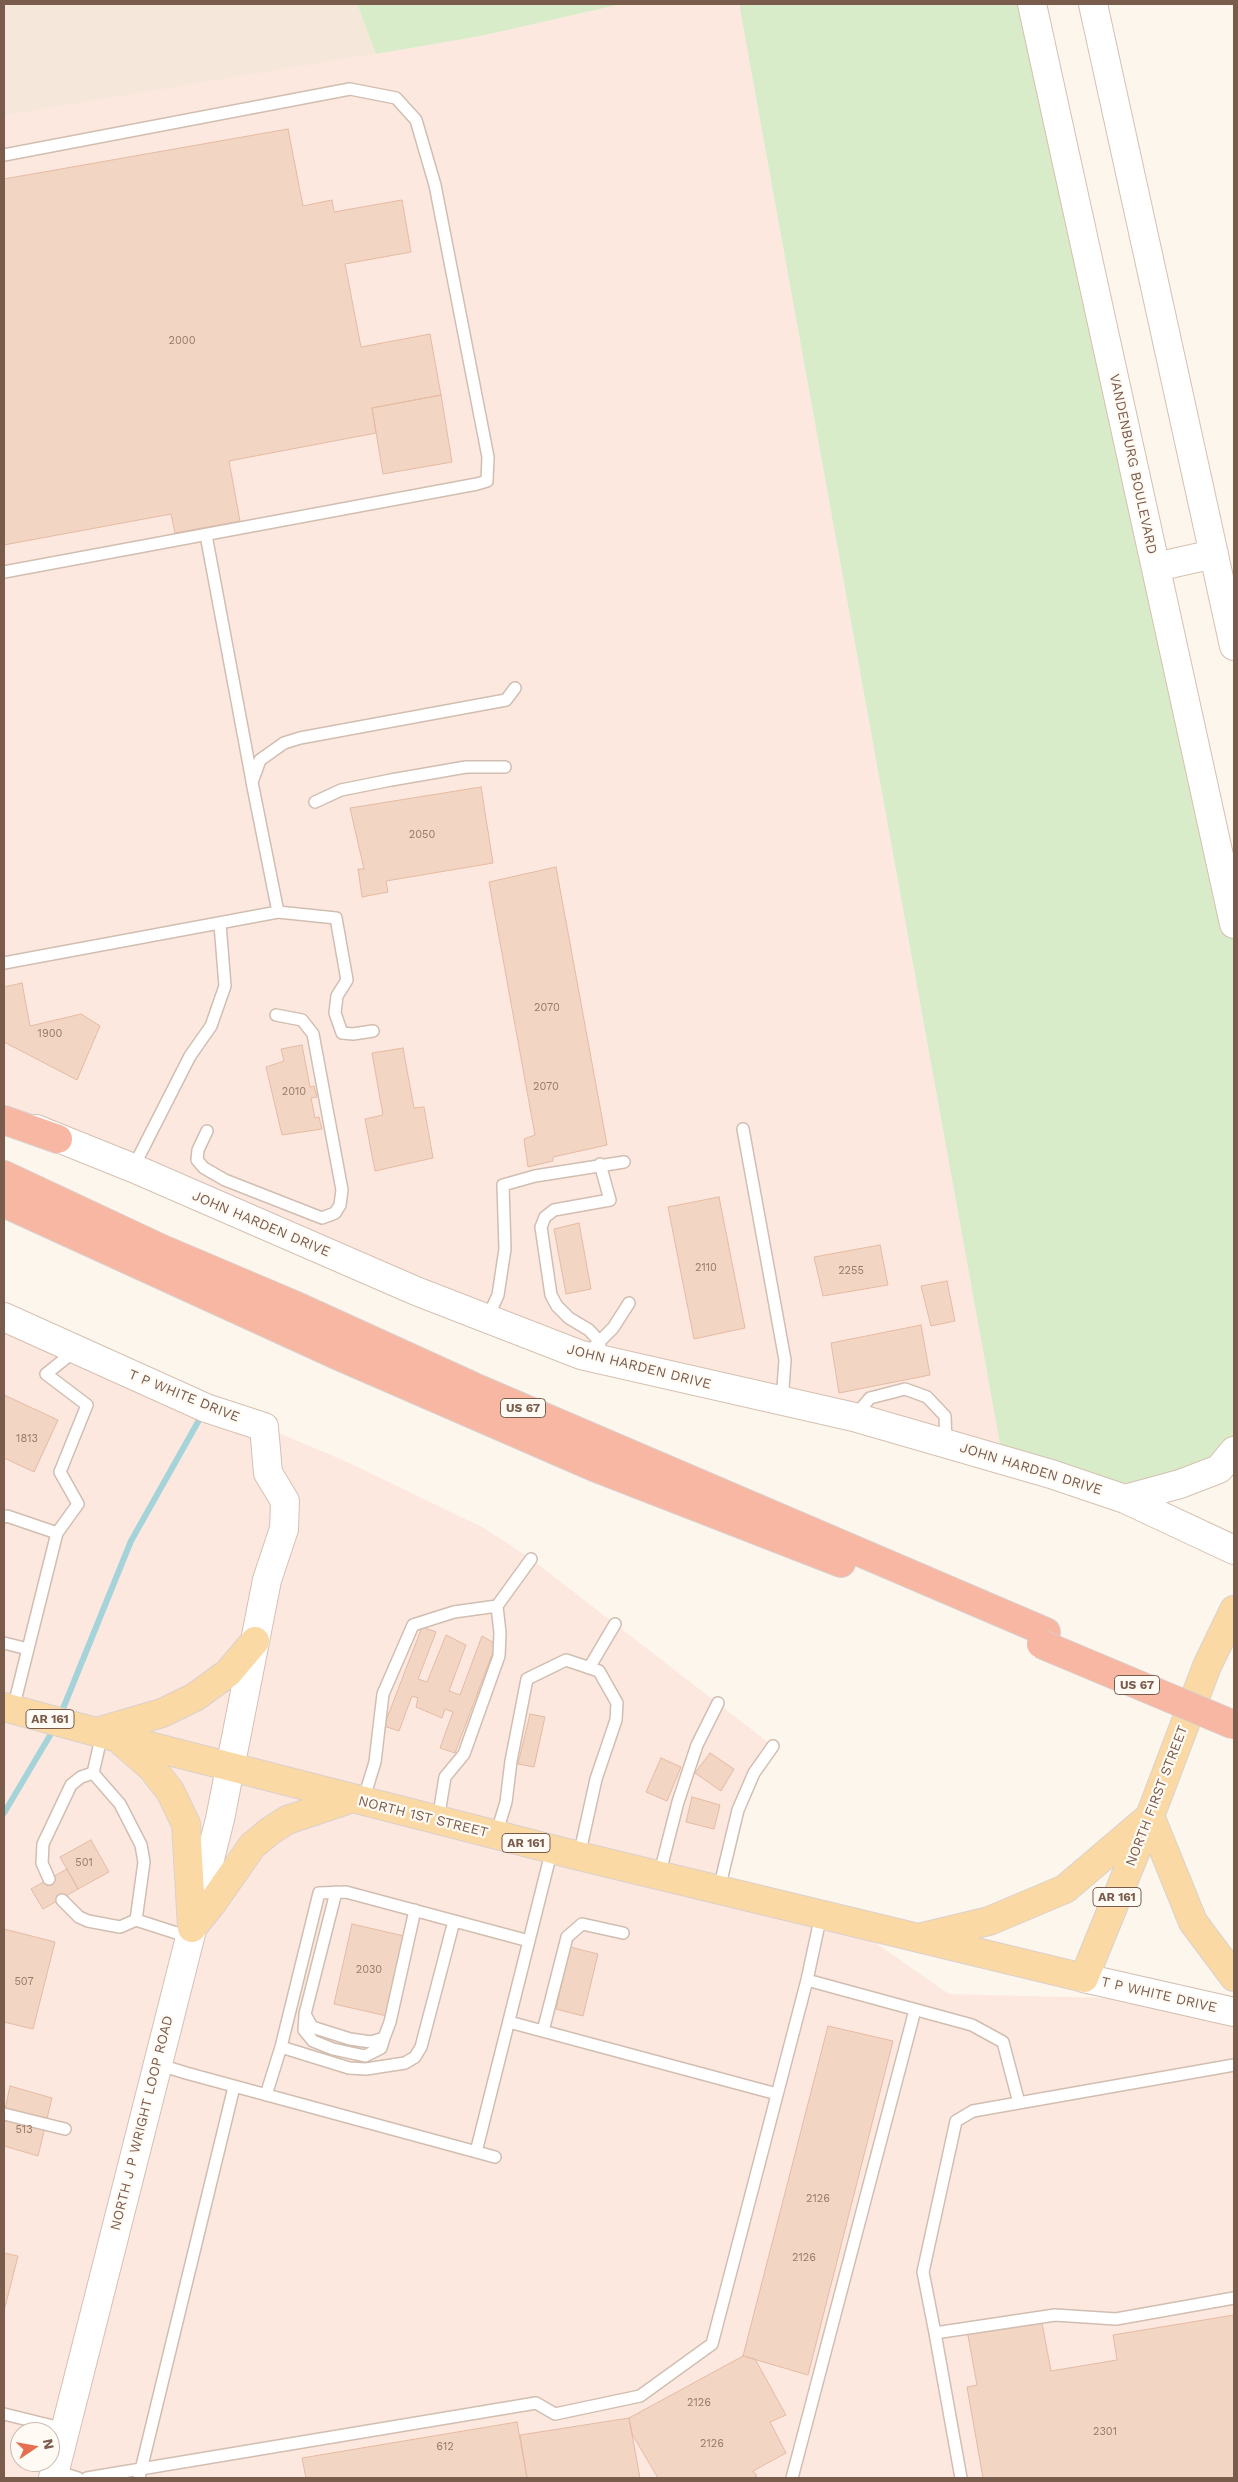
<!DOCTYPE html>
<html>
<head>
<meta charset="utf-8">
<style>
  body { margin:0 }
  #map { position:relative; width:1238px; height:2482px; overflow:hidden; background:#fdf6ec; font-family:"Work Sans",sans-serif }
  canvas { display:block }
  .frame { position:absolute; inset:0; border:5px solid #7a5c4d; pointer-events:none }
  .north { position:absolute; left:10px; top:2422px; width:50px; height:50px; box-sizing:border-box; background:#fffaf3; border:1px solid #cabbb1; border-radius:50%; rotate:78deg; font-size:14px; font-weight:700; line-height:20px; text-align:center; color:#7a5c4d }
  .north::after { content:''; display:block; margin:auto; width:18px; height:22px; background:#e76f51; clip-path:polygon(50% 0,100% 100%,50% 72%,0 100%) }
</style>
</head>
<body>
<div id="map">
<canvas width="1238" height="2482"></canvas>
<div class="frame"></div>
<div class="north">N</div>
</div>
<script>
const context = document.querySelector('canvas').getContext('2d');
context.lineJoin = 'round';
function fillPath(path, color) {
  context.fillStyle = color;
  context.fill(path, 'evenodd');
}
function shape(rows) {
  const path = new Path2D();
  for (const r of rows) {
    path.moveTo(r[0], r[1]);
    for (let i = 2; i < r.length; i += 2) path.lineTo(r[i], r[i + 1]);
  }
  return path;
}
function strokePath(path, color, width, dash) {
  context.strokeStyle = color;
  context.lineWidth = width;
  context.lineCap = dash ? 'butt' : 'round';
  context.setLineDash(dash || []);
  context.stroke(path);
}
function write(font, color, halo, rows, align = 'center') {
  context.font = font + ' "Work Sans",sans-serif';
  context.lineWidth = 4.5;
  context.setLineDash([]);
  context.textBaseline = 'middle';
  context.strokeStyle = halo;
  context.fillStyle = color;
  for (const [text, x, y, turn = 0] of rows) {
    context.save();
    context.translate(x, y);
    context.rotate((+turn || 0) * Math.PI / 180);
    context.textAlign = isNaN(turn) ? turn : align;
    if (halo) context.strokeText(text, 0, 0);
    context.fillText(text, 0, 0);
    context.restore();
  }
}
const residential = shape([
  [4,4,357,4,376,54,4,116]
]);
const commercial = shape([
  [622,4,739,4,1003,1461,666,1375,4,1115,4,116,481,36],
  [4,1317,345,1461,484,1528,531,1559,773,1746,754,1773,719,1889,844,1921,949,1994,1184,2000,1234,2012,1234,2478,4,2478],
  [20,2432,50,2432,50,2462,20,2462]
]);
const green = shape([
  [357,4,622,4,481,36,376,54],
  [739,4,1032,4,1234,924,1234,1459,1125,1499,1003,1461]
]);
const stream = shape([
  [60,1716,131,1541,203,1413],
  [4,1813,55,1727]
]);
const building = shape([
  [288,129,303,206,332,200,334,212,402,200,411,252,345,264,361,347,430,334,441,395,372,408,376,433,229,461,240,521,175,533,171,514,4,545,4,179,288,129],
  [441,395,452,462,383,474,372,408,441,395],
  [481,787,493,863,386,881,388,892,362,897,358,869,364,869,350,808,481,787],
  [556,867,607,1145,553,1157,553,1161,528,1167,524,1139,535,1135,489,882,556,867],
  [22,983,30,1026,81,1014,100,1026,77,1080,4,1042,4,987,22,983],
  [302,1045,310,1087,314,1086,317,1097,311,1098,315,1118,319,1117,322,1129,282,1135,266,1067,284,1061,281,1049,302,1045],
  [403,1048,414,1108,424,1107,433,1158,375,1171,365,1119,383,1115,372,1053,403,1048],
  [719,1197,745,1328,694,1339,668,1207,719,1197],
  [579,1223,591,1289,566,1294,554,1229,579,1223],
  [880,1245,888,1285,823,1296,814,1257,880,1245],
  [947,1281,955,1321,931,1326,921,1286,947,1281],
  [921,1325,930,1375,839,1393,831,1343,921,1325],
  [4,1395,58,1420,34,1472,4,1458,4,1395],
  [422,1627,436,1632,418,1679,427,1682,446,1635,466,1645,449,1691,460,1695,482,1636,496,1644,455,1753,440,1748,453,1712,445,1709,442,1718,416,1707,418,1698,412,1696,399,1731,384,1726,422,1627],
  [530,1714,545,1717,534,1767,518,1764,530,1714],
  [710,1753,734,1769,721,1791,695,1773,710,1753],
  [661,1758,681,1767,667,1801,646,1792,661,1758],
  [692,1797,720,1805,714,1829,686,1822,692,1797],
  [91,1840,109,1872,78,1889,60,1857,91,1840],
  [67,1869,78,1889,43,1909,31,1889,67,1869],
  [352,1924,404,1936,387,2016,334,2004,352,1924],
  [4,1929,55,1942,33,2029,4,2022,4,1929],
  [570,1947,598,1954,583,2016,556,2009,570,1947],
  [828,2026,893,2041,808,2375,743,2356,828,2026],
  [10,2086,52,2098,38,2156,4,2146,4,2115,10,2086],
  [4,2253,18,2256,4,2311,4,2253],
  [1234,2315,1234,2478,983,2478,967,2387,977,2385,967,2330,1041,2318,1051,2371,1117,2360,1113,2335,1234,2315],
  [743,2356,755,2359,786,2415,770,2422,786,2453,753,2471,757,2476,753,2478,658,2478,632,2434,629,2418,743,2356],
  [629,2418,640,2478,527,2478,520,2435,629,2418],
  [517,2422,527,2478,306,2478,302,2458,517,2422]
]);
const service = shape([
  [4,155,350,89,396,98,416,120,435,185,488,457,487,481,477,484,4,572],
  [206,535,252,781],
  [315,802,341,790,391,780,466,767,505,767],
  [278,912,336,918,347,980,337,996,335,1013,342,1033,353,1034,373,1031],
  [4,963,278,912,252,782,260,760,284,743,300,738,506,700,515,688],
  [743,1129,785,1360,782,1402],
  [207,1131,198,1150,197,1160,204,1168,225,1180,322,1218,335,1213,340,1205,342,1190,313,1034,302,1020,276,1015],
  [133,1168,190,1056,211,1026,225,986,220,924],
  [487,1319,498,1295,505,1249,503,1185,535,1176,624,1162],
  [594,1347,613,1328,629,1303],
  [599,1358,600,1342,589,1330,569,1318,557,1306,551,1295,541,1227,545,1217,554,1210,610,1200,600,1164],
  [854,1417,870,1398,905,1389,927,1397,945,1416,946,1443],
  [4,1517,7,1516,57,1533],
  [4,1643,28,1649],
  [589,1668,615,1624],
  [13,1709,57,1533,78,1504,60,1472,87,1405,46,1374,76,1350],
  [93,1773,120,1804,141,1845,144,1862,136,1920,189,1937],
  [93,1773,102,1734],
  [363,1801,375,1762,383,1694,413,1625,454,1612,497,1606],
  [438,1820,445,1777,464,1754,499,1656,500,1633,497,1606,531,1559],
  [496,1835,506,1802,511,1761,527,1679,566,1660,599,1671,617,1703,616,1720,596,1779,579,1856],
  [659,1876,678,1802,697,1745,718,1703],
  [49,1879,42,1863,43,1844,71,1785,81,1777,93,1773],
  [719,1889,738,1810,754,1773,773,1746],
  [336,1892,305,2014,312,2027,350,2039,371,2042,384,2038,390,2022,415,1910],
  [62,1900,79,1917,88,1921,120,1927,136,1920],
  [807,1980,972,2025,1003,2042,1019,2103],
  [305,2016,304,2030,313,2041,333,2049,365,2056,381,2048,384,2038],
  [509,2022,777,2094],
  [543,2031,567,1937,582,1924,623,1933],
  [281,2047,349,2068,366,2069,405,2063,415,2057,421,2047,454,1921],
  [157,2064,186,2073,495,2157],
  [1234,2065,973,2111,956,2121,923,2272,935,2333,1055,2315,1116,2319,1234,2298],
  [266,2095,281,2047,319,1893,346,1892,529,1941],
  [4,2114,65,2129],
  [476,2152,552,1849],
  [935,2333,961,2478],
  [4,2414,65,2429],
  [55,2471,78,2478],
  [87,2478,536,2403,555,2414,640,2396,712,2344,807,1980,821,1915],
  [139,2478,234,2087],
  [792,2478,915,2010]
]);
const tertiary = shape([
  [1084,1978,1234,2012]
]);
const secondary = shape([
  [1032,4,1234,924],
  [1093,4,1234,646],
  [1156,567,1214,554],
  [36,1129,133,1168,416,1291,581,1355,854,1417,1051,1474,1125,1499,1234,1550],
  [4,1317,206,1408,264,1427,268,1473,285,1501,284,1529,267,1580,220,1819,53,2478],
  [1125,1499,1180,1484,1219,1469,1234,1451]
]);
const primary = shape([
  [4,1707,118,1738,579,1856,1084,1978,1150,1816,1207,1666,1234,1610],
  [97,1732,162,1713,195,1697,228,1673,255,1641],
  [121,1741,152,1768,170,1791,186,1824,192,1928],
  [1150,1816,1193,1922,1234,1977],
  [192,1928,213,1902,252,1846,270,1831,287,1820,353,1798],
  [922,1937,989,1921,1065,1889,1146,1820]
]);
const motorway = shape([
  [4,1120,58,1139],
  [4,1175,162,1249,294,1305,474,1387,1046,1632],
  [4,1203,339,1356,594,1467,841,1563]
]);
const motorwayBridge = shape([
  [1041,1644,1234,1725]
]);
const numberNames = [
  ["2000",182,341],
  ["2050",422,835],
  ["2070",547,1008],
  ["1900",50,1034],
  ["2070",546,1087],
  ["2010",294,1092],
  ["2110",706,1268],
  ["2255",851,1271],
  ["1813",27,1439],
  ["501",84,1863],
  ["2030",369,1970],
  ["507",24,1982],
  ["513",24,2130],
  ["2126",818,2199],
  ["2126",804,2258],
  ["2126",699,2403],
  ["2301",1105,2432],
  ["2126",712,2444],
  ["612",445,2447]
];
const shields = [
  [523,1408,45],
  [1137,1685,45],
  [50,1719,48],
  [526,1843,48],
  [1117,1897,48]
];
const shieldNames = [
  ["US 67",523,1408],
  ["US 67",1137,1685],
  ["AR 161",50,1719],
  ["AR 161",526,1843],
  ["AR 161",1117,1897]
];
const streetNames = [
  ["VANDENBURG BOULEVARD",1133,464,78],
  ["JOHN HARDEN DRIVE",261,1224,23],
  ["JOHN HARDEN DRIVE",639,1367,14],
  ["T P WHITE DRIVE",184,1396,22],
  ["JOHN HARDEN DRIVE",1031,1469,17],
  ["NORTH FIRST STREET",1157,1796,-69],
  ["NORTH 1ST STREET",423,1817,14],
  ["T P WHITE DRIVE",1159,1995,13],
  ["NORTH J P WRIGHT LOOP ROAD",142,2123,-76]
];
fillPath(residential, '#f5e8da');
fillPath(commercial, '#fde8e0');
fillPath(green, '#d8ecc9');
strokePath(stream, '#a5d3da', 6);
fillPath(building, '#f3d5c3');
strokePath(building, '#e6bba3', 1);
strokePath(service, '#d1beb0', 14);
strokePath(tertiary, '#d1beb0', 30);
strokePath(secondary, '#d6c0b0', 30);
strokePath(primary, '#dad1cd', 30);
strokePath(motorway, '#dad1cd', 30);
strokePath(service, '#fff', 11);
strokePath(tertiary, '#fff', 28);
strokePath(secondary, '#fff', 28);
strokePath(primary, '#fbd9a5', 28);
strokePath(motorway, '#f7b7a3', 28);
strokePath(motorwayBridge, '#dad1cd', 30, []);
strokePath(motorwayBridge, '#f7b7a3', 28);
write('11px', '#987a6a', null, numberNames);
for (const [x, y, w] of shields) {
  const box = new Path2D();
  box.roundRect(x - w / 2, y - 9.5, w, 19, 4);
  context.fillStyle = '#fffaf3';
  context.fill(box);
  strokePath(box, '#7a5c4d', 1);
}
write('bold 12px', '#7a5c4d', null, shieldNames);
write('14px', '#7a5c4d', '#fffaf3', streetNames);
</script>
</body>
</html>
